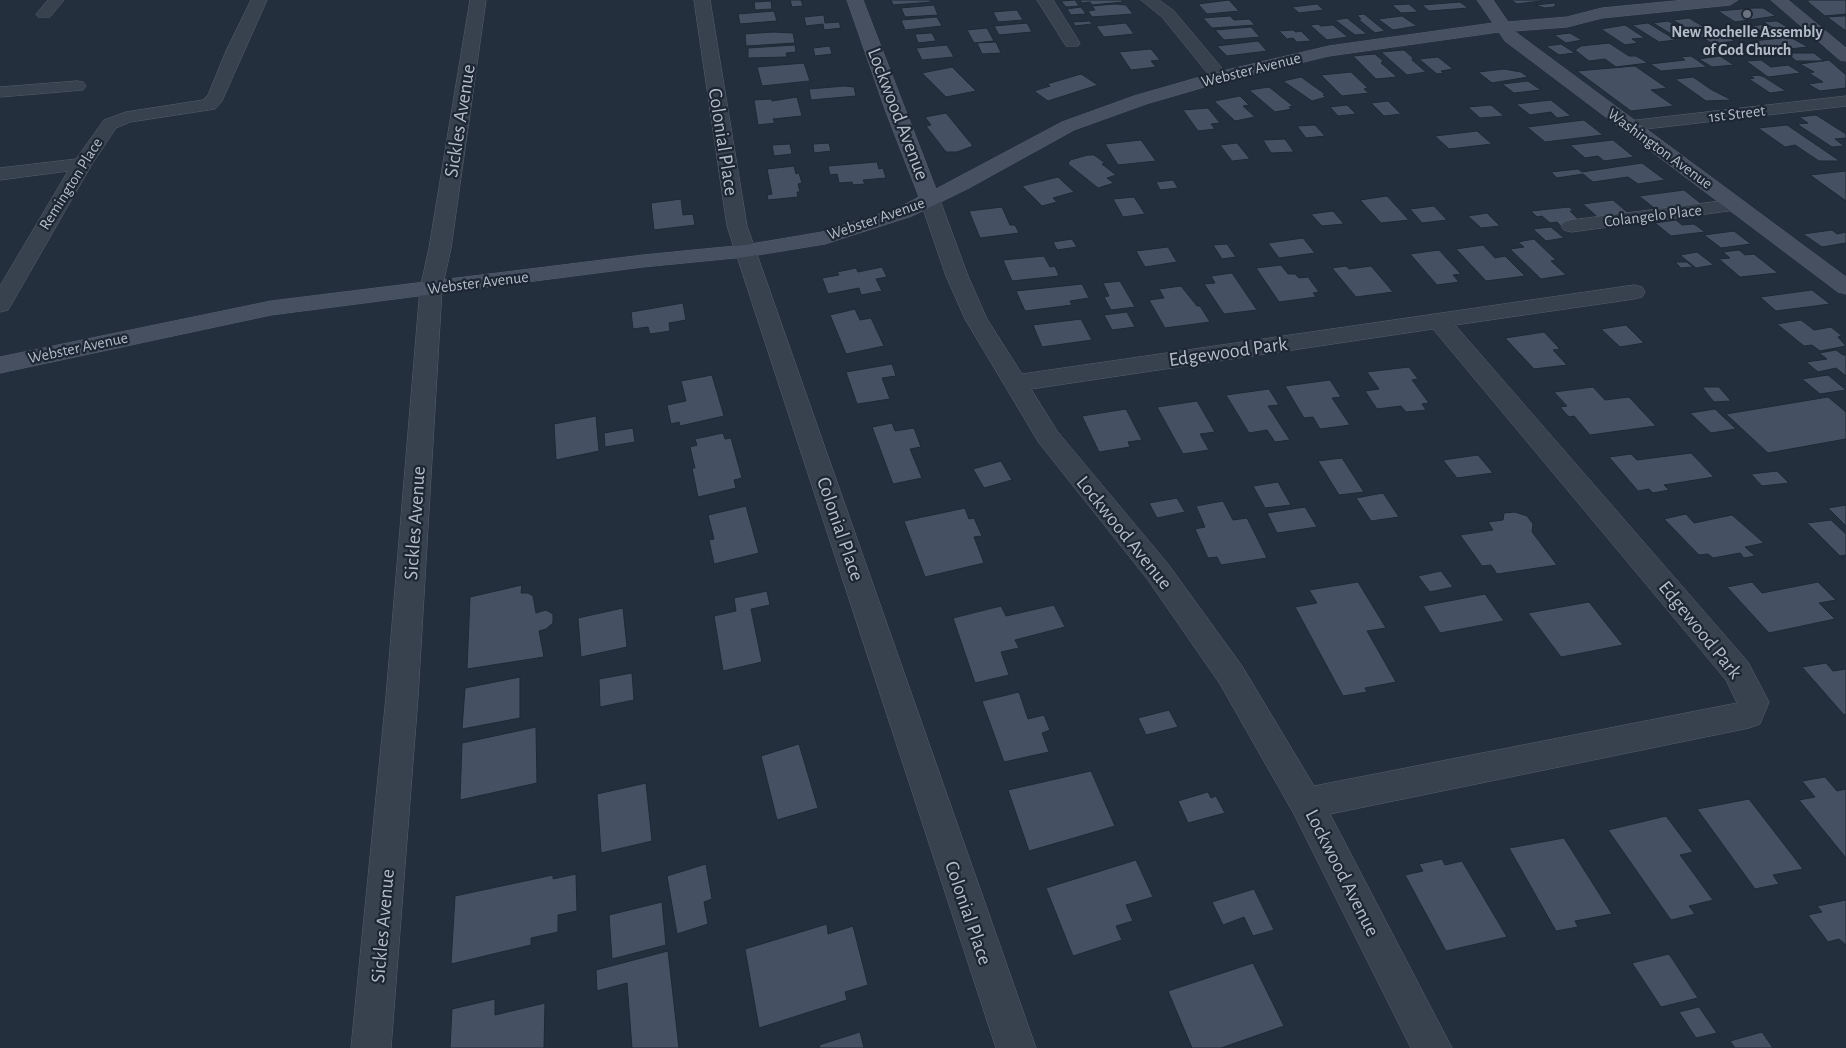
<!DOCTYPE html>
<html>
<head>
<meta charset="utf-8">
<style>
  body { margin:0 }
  canvas { display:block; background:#242f3e }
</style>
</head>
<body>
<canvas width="1846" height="1048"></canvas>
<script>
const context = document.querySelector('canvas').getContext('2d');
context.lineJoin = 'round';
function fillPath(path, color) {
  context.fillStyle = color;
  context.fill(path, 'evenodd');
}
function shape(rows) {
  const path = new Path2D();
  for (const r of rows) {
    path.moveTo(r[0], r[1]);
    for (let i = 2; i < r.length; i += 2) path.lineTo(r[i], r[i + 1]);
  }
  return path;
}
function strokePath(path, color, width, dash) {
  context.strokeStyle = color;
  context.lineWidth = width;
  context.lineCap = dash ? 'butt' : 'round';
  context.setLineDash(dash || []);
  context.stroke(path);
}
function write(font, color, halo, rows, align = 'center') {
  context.font = font + ' "Alegreya Sans",sans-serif';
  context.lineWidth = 4.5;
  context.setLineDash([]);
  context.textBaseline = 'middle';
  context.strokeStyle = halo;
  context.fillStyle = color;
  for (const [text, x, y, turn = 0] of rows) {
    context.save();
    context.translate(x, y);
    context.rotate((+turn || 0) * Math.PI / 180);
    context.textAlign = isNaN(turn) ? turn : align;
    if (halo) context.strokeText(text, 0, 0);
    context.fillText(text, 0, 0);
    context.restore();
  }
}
const building = shape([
  [790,0,801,0,803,6,792,7,790,0],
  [891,0,930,0,931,2,893,5,891,0],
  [1075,0,1079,6,1066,7,1061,1,1075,0],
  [1080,0,1122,0,1123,2,1092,5,1090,2,1082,3,1080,0],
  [1229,0,1239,11,1207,14,1198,4,1229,0],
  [1511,0,1540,0,1541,1,1517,4,1511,0],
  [1808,0,1846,0,1846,14,1825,16,1808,2,1808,0],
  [771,1,772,9,755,10,754,2,771,1],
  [1460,2,1468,8,1429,11,1422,5,1460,2],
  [1554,3,1556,4,1554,7,1545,8,1535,5,1554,3],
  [1115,4,1126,5,1133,14,1092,17,1088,11,1095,10,1092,6,1115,4],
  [1317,4,1324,10,1299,13,1292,7,1317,4],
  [1409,4,1418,12,1401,13,1392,5,1409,4],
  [934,5,938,15,905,17,901,8,934,5],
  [1081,7,1086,14,1071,15,1067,9,1081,7],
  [1753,8,1763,8,1776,16,1735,22,1718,11,1753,8],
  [1017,10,1023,20,998,22,993,12,1017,10],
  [774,11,777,21,740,24,738,14,774,11],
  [1364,14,1385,31,1375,33,1358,19,1361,19,1357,15,1364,14],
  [824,15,825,23,839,22,841,28,824,30,823,24,806,26,804,17,824,15],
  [1230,16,1234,20,1249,19,1255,25,1212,28,1203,18,1230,16],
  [1402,16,1417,26,1393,30,1378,19,1402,16],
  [1842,16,1846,16,1846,31,1827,17,1842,16],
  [937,17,942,26,905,30,901,20,937,17],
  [1347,18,1367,34,1355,35,1335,20,1347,18],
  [1689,18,1709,30,1715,30,1735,41,1713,44,1673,20,1689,18],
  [1090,21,1092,24,1075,26,1073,22,1090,21],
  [1668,21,1694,36,1678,38,1653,23,1668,21],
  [1777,21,1799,34,1785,35,1763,22,1777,21],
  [1027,23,1032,32,999,35,994,26,1027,23],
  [1126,23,1134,34,1104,37,1096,26,1126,23],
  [1648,23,1676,40,1659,42,1632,25,1648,23],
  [1318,24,1321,26,1333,25,1348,37,1327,40,1310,25,1318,24],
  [1766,24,1775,30,1761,31,1752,26,1766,24],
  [1625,25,1645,38,1632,39,1638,43,1625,45,1601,29,1625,25],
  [1251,27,1260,37,1224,40,1215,30,1251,27],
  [987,28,994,41,974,43,967,30,987,28],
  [1293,30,1296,32,1301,31,1311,41,1297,42,1293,38,1287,39,1279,31,1293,30],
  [773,32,793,33,795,43,746,46,745,34,773,32],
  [932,33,936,41,918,43,915,34,932,33],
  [1570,33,1582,40,1566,43,1554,35,1570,33],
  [1790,37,1808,47,1770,51,1753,41,1790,37],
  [1258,41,1267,51,1227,56,1217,46,1258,41],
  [996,42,1001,53,982,54,977,43,996,42],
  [1609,43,1629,56,1636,56,1648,63,1616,67,1605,59,1589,61,1575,50,1581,46,1609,43],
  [1561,44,1575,53,1559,55,1546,46,1561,44],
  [795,45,796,52,786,53,787,57,748,58,748,48,795,45],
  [947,45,954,57,922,60,916,48,947,45],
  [830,46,832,54,815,56,813,48,830,46],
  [1151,49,1160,60,1151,61,1156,67,1131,70,1119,52,1151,49],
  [1404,50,1413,58,1412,60,1426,72,1407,75,1381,52,1404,50],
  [1787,53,1814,53,1824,61,1796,61,1787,53],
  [1375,54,1383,61,1381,63,1397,77,1376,79,1353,56,1375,54],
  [1691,56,1707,67,1661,71,1650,64,1685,60,1681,57,1691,56],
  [1720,56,1734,65,1712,67,1699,59,1720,56],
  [1438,57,1453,69,1441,71,1444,73,1437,74,1419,59,1438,57],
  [1761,60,1771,67,1788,65,1801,73,1768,77,1746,61,1761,60],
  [1829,60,1846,75,1846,88,1820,91,1808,84,1823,82,1809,73,1814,72,1800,64,1829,60],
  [804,63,810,81,762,86,757,67,804,63],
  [1635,66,1667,88,1651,90,1674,106,1631,111,1577,71,1635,66],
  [952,67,976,91,946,97,922,73,952,67],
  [1504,69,1521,72,1528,77,1492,83,1478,72,1504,69],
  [1351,72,1368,88,1364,89,1369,93,1342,96,1321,75,1351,72],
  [1081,74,1098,85,1048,101,1034,91,1050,86,1047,84,1081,74],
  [1758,75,1764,77,1786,91,1770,93,1749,79,1754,78,1750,76,1758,75],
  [1301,77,1325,94,1323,95,1326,97,1312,101,1283,81,1301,77],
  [1693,77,1712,90,1732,100,1706,101,1675,79,1693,77],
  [1528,81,1541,90,1514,93,1502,84,1528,81],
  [845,86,854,87,856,96,811,100,809,89,845,86],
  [1269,87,1293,106,1289,107,1292,109,1275,112,1249,90,1269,87],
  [1240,96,1249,105,1243,106,1255,117,1235,121,1214,101,1240,96],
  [797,97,802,116,773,119,775,123,758,125,754,100,771,99,772,101,797,97],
  [1551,100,1571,116,1557,118,1551,112,1530,115,1516,104,1551,100],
  [1388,101,1401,114,1384,116,1371,103,1388,101],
  [1347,105,1356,114,1338,116,1330,107,1347,105],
  [1491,105,1504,116,1480,118,1468,107,1491,105],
  [1208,108,1220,123,1211,124,1215,129,1198,131,1183,110,1208,108],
  [946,113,973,146,957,152,946,152,926,126,931,125,925,117,946,113],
  [1816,115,1846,134,1846,138,1835,139,1844,146,1832,147,1797,124,1808,123,1799,117,1816,115],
  [1584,120,1603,135,1545,142,1527,127,1584,120],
  [1315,125,1325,136,1306,138,1297,126,1315,125],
  [1787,125,1840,161,1819,161,1795,145,1785,147,1758,128,1787,125],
  [1477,131,1492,144,1449,149,1435,136,1477,131],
  [1285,139,1294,152,1271,153,1263,140,1285,139],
  [1141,140,1156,161,1118,165,1105,144,1141,140],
  [1613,140,1634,157,1604,161,1598,156,1585,158,1570,145,1613,140],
  [829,143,831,151,814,153,813,144,829,143],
  [1237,143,1250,159,1232,161,1220,145,1237,143],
  [790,144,792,154,774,156,772,145,790,144],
  [1088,155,1094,155,1105,163,1102,164,1116,175,1107,178,1114,183,1098,188,1068,164,1070,160,1088,155],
  [877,162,879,169,883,168,886,178,863,180,865,184,853,185,852,182,839,183,837,174,830,175,828,166,877,162],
  [1642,163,1665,180,1638,184,1628,177,1593,182,1583,174,1557,178,1551,172,1578,169,1582,172,1642,163],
  [794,166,796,174,799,173,802,183,798,184,800,192,797,192,798,197,768,200,767,195,772,194,767,169,794,166],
  [1846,171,1846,201,1810,175,1846,171],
  [1058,177,1074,192,1053,198,1057,202,1042,206,1022,186,1058,177],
  [1173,180,1178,188,1160,190,1156,182,1173,180],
  [1684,190,1703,205,1658,211,1639,196,1684,190],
  [1387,196,1409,220,1381,223,1360,200,1387,196],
  [1134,197,1145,214,1123,217,1113,199,1134,197],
  [681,199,683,215,693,214,695,225,654,230,651,203,681,199],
  [1613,200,1633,217,1603,222,1583,204,1613,200],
  [1434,206,1447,220,1422,223,1410,209,1434,206],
  [1002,207,1010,225,1015,225,1019,233,980,238,969,211,1002,207],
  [1569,207,1574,211,1570,211,1578,219,1577,224,1561,226,1557,222,1550,223,1542,216,1537,217,1531,211,1569,207],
  [1333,211,1344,224,1322,226,1311,214,1333,211],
  [1487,213,1500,226,1481,228,1468,216,1487,213],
  [1676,220,1682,225,1694,224,1705,232,1671,236,1655,223,1676,220],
  [1551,227,1564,238,1546,241,1533,229,1551,227],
  [1832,230,1837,234,1846,232,1846,243,1822,247,1803,234,1832,230],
  [1734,231,1751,244,1721,248,1704,235,1734,231],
  [1303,238,1315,253,1279,258,1268,243,1303,238],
  [1072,239,1077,247,1057,250,1053,242,1072,239],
  [1534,239,1556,260,1551,261,1566,275,1541,279,1510,249,1524,247,1518,242,1534,239],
  [1227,244,1236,257,1222,259,1213,245,1227,244],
  [1483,245,1495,258,1505,256,1525,276,1486,281,1456,249,1483,245],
  [1168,247,1177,262,1145,267,1136,251,1168,247],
  [1439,250,1461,274,1453,275,1459,282,1437,285,1410,254,1439,250],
  [1739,250,1745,255,1754,254,1778,273,1740,277,1719,259,1730,258,1723,252,1739,250],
  [1697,252,1714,265,1696,268,1680,255,1697,252],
  [1044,256,1050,267,1055,266,1059,276,1012,281,1003,260,1044,256],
  [1675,262,1687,262,1693,267,1681,268,1675,262],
  [1281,265,1288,274,1295,274,1299,278,1308,277,1319,292,1313,293,1316,297,1279,302,1256,268,1281,265],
  [1346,266,1349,269,1371,266,1393,292,1356,297,1332,268,1346,266],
  [882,267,887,277,876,279,882,291,861,295,859,288,828,294,822,278,839,275,837,272,856,268,858,272,882,267],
  [1232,273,1257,310,1224,314,1204,284,1215,283,1211,276,1232,273],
  [1120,281,1135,307,1111,310,1104,297,1109,296,1103,283,1120,281],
  [1082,284,1089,298,1070,301,1072,305,1025,311,1016,291,1082,284],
  [1181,286,1197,306,1200,306,1210,322,1165,328,1149,300,1164,298,1159,289,1181,286],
  [1812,290,1830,304,1776,311,1760,297,1812,290],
  [683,303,686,320,669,323,670,331,650,334,648,327,633,329,631,312,683,303],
  [855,309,860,320,871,318,884,346,846,354,830,315,855,309],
  [1127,312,1135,327,1112,330,1104,315,1127,312],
  [1081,319,1092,340,1042,347,1033,325,1081,319],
  [1801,320,1814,330,1831,327,1842,336,1838,337,1846,346,1820,351,1812,345,1804,346,1777,324,1801,320],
  [1626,325,1644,343,1620,347,1601,329,1626,325],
  [1544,332,1560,349,1553,350,1567,365,1534,369,1505,338,1544,332],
  [1836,350,1843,355,1846,355,1846,376,1836,368,1818,372,1806,362,1827,359,1819,353,1836,350],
  [892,364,896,376,882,378,890,399,857,404,846,372,892,364],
  [1409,367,1418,379,1412,380,1429,403,1422,404,1426,410,1406,412,1401,406,1377,409,1365,391,1379,389,1367,372,1409,367],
  [712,375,724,416,680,426,679,422,671,424,667,405,686,401,681,381,712,375],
  [1828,375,1846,390,1820,394,1802,379,1828,375],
  [1330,380,1341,397,1332,398,1350,425,1320,429,1313,417,1304,418,1285,386,1330,380],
  [1593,387,1605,400,1629,397,1656,426,1590,435,1574,416,1569,417,1560,407,1567,406,1554,392,1593,387],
  [1702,387,1719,387,1731,401,1714,402,1702,387],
  [1269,389,1279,405,1268,406,1290,440,1275,442,1267,430,1249,433,1226,395,1269,389],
  [1828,397,1846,412,1846,439,1768,453,1726,414,1828,397],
  [1197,401,1215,432,1200,434,1209,450,1183,454,1157,407,1197,401],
  [1126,409,1142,440,1128,442,1130,447,1099,452,1082,416,1126,409],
  [1715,409,1736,429,1711,433,1690,413,1715,409],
  [596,416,599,451,556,460,554,424,596,416],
  [892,423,895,431,914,428,921,447,910,449,922,478,893,484,872,427,892,423],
  [633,428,635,442,605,447,604,433,633,428],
  [723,433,725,439,731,438,742,478,734,480,736,488,698,497,692,468,695,468,690,447,697,445,695,439,723,433],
  [1691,453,1714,477,1664,485,1669,490,1653,493,1649,489,1638,491,1609,457,1631,454,1637,460,1691,453],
  [1478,455,1493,473,1457,478,1443,460,1478,455],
  [1342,458,1364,492,1339,495,1318,461,1342,458],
  [1001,461,1012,480,984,488,973,469,1001,461],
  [1777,471,1789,483,1762,486,1751,474,1777,471],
  [1278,482,1291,505,1265,508,1253,486,1278,482],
  [1383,493,1399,517,1371,521,1356,498,1383,493],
  [1177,498,1185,512,1157,518,1149,503,1177,498],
  [1223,501,1233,520,1247,518,1267,558,1221,565,1217,557,1208,558,1195,529,1205,527,1196,506,1223,501],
  [1846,505,1846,526,1828,508,1846,505],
  [746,506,759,553,714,564,709,540,714,539,708,515,746,506],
  [1305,507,1317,527,1277,533,1267,513,1305,507],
  [965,508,969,519,974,518,982,536,974,537,984,563,925,577,904,521,965,508],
  [1515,512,1527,516,1533,524,1532,532,1557,565,1497,574,1491,565,1482,566,1460,535,1493,530,1488,522,1503,520,1504,513,1515,512],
  [1686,514,1694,523,1732,515,1764,543,1745,547,1755,556,1744,558,1740,553,1713,558,1708,554,1699,555,1664,519,1686,514],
  [1831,520,1846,534,1846,555,1840,556,1807,523,1831,520],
  [1441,571,1453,587,1430,592,1418,576,1441,571],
  [1358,582,1386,628,1367,631,1396,682,1365,688,1367,692,1343,696,1295,607,1317,603,1309,590,1358,582],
  [1752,582,1762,593,1818,582,1836,600,1819,603,1835,619,1769,633,1727,587,1752,582],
  [522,585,521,593,528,593,533,596,536,613,546,610,553,614,553,623,546,629,539,631,544,657,467,669,470,597,522,585],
  [767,591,770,605,751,609,762,662,723,671,714,616,736,611,734,598,767,591],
  [1485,594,1504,621,1440,633,1423,606,1485,594],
  [1589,602,1623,645,1561,657,1528,613,1589,602],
  [1054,605,1065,627,1015,640,1019,648,1001,652,1009,675,975,683,953,618,1001,606,1006,616,1054,605],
  [623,608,627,647,581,657,578,618,623,608],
  [1826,663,1833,671,1846,669,1846,714,1844,715,1802,667,1826,663],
  [632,673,634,700,600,707,599,679,632,673],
  [520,677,520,718,462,729,465,688,520,677],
  [1019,692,1028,719,1044,715,1050,730,1042,733,1049,752,1004,762,982,701,1019,692],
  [1169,710,1178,727,1146,735,1138,718,1169,710],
  [536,727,537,783,460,800,462,743,536,727],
  [799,744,818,808,777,820,761,756,799,744],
  [1091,771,1115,826,1029,851,1008,790,1091,771],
  [1825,777,1837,791,1846,789,1846,858,1799,800,1815,797,1802,781,1825,777],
  [646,783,652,841,601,853,597,794,646,783],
  [1208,792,1211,798,1216,796,1225,813,1188,823,1178,801,1208,792],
  [1749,799,1803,869,1773,875,1779,884,1755,889,1697,809,1749,799],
  [1666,816,1693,852,1680,855,1713,900,1689,906,1695,914,1671,920,1608,830,1666,816],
  [1564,838,1612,914,1575,921,1578,927,1556,931,1509,848,1564,838],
  [1442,859,1445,865,1462,861,1507,937,1446,951,1405,875,1423,871,1419,864,1442,859],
  [1136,860,1153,897,1126,905,1133,921,1116,926,1122,940,1073,956,1046,888,1136,860],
  [706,864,712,899,704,902,708,924,677,934,667,876,706,864],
  [576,874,577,911,558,915,558,932,531,938,531,945,451,964,455,896,553,875,553,879,576,874],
  [1254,889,1274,930,1253,936,1244,917,1223,925,1212,902,1254,889],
  [1846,900,1846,945,1839,939,1828,942,1808,915,1822,912,1817,906,1846,900],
  [662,902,666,945,612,959,609,915,662,902],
  [827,924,828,934,853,926,868,985,845,992,847,1000,759,1028,745,949,827,924],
  [668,951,679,1048,632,1048,627,983,597,991,596,970,668,951],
  [1669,954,1698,998,1661,1007,1632,963,1669,954],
  [1253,963,1284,1026,1221,1048,1192,1048,1168,991,1253,963],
  [495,999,495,1015,545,1003,544,1048,450,1048,452,1009,495,999],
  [1699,1007,1717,1033,1696,1038,1679,1012,1699,1007],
  [860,1032,864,1048,820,1048,819,1045,860,1032],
  [1762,1032,1773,1048,1735,1048,1730,1041,1762,1032]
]);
const street = shape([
  [48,0,64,0,50,17,38,17,36,14,48,0],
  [251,0,267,0,222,101,215,109,130,122,116,128,92,164,11,305,8,310,0,312,0,286,68,171,0,180,0,168,76,159,104,120,126,112,203,100,208,95,226,51,251,0],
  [470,0,486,0,451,248,442,289,418,697,391,1048,351,1048,386,697,420,289,429,248,470,0],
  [694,0,710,0,747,226,1036,1048,996,1048,727,226,694,0],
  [1037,0,1053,0,1080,43,1078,46,1066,46,1037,0],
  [1141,0,1159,0,1174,11,1226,73,1229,77,1226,81,1214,81,1162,17,1141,0],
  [77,81,83,82,86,86,83,90,0,97,0,87,77,81],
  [1846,96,1846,106,1628,131,1622,130,1619,126,1622,122,1628,121,1846,96],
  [930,194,937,196,940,200,968,276,987,319,1022,374,1634,285,1642,287,1645,292,1642,297,1634,299,1455,325,1748,662,1769,702,1760,724,1749,728,1330,814,1452,1048,1411,1048,1294,814,1220,684,1148,580,1039,443,965,319,946,276,920,200,923,196,930,194],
  [1433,329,1726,680,1737,703,1314,786,1242,666,1168,564,1057,431,1031,389,1433,329],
  [1736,199,1743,201,1746,205,1743,209,1571,232,1564,230,1561,226,1564,222,1571,220,1736,199]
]);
const secondary = shape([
  [847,0,863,0,936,189,1062,122,1134,96,1214,73,1329,46,1493,23,1477,0,1493,0,1508,22,1567,17,1602,8,1685,0,1738,0,1730,5,1602,18,1567,27,1514,31,1846,277,1846,294,1838,292,1505,41,1499,32,1329,56,1225,81,1146,104,1074,130,969,188,912,216,825,244,745,257,643,267,271,315,0,373,0,357,271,301,643,255,745,245,822,232,898,208,919,197,886,112,847,0],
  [1771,0,1788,0,1846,48,1846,61,1840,60,1771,0]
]);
const markers = [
  [1747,14,5,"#6b7280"]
];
const farPoinames = [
  ["New Rochelle Assembly",1747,32],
  ["of God Church",1747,50]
];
const farStreetnames = [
  ["Webster Avenue",1251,70,-14],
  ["1st Street",1737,114,-7],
  ["Washington Avenue",1660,149,36],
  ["Remington Place",71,184,-58],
  ["Colangelo Place",1653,216,-7],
  ["Webster Avenue",876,219,-19],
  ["Webster Avenue",478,283,-7],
  ["Webster Avenue",78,348,-12]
];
const streetNames = [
  ["Lockwood Avenue",898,114,69],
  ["Sickles Avenue",460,121,-81],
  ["Colonial Place",723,142,81],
  ["Edgewood Park",1228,352,-8],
  ["Sickles Avenue",415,523,-86],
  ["Colonial Place",840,529,71],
  ["Lockwood Avenue",1124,533,51],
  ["Edgewood Park",1700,630,51],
  ["Lockwood Avenue",1342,873,63],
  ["Colonial Place",968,913,71],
  ["Sickles Avenue",383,926,-85]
];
fillPath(building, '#455162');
strokePath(building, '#1f2835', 1);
strokePath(street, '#565f6c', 1);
strokePath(secondary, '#565f6c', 1);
fillPath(street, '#38414e');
fillPath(secondary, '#465061');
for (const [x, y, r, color] of markers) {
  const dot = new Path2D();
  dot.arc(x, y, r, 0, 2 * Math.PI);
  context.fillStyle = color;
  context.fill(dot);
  strokePath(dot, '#1d2633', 2);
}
write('bold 16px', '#b4bcc9', '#1d2633', farPoinames);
write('16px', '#b4bcc9', '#1d2633', farStreetnames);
write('20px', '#b4bcc9', '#1d2633', streetNames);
</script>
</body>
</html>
